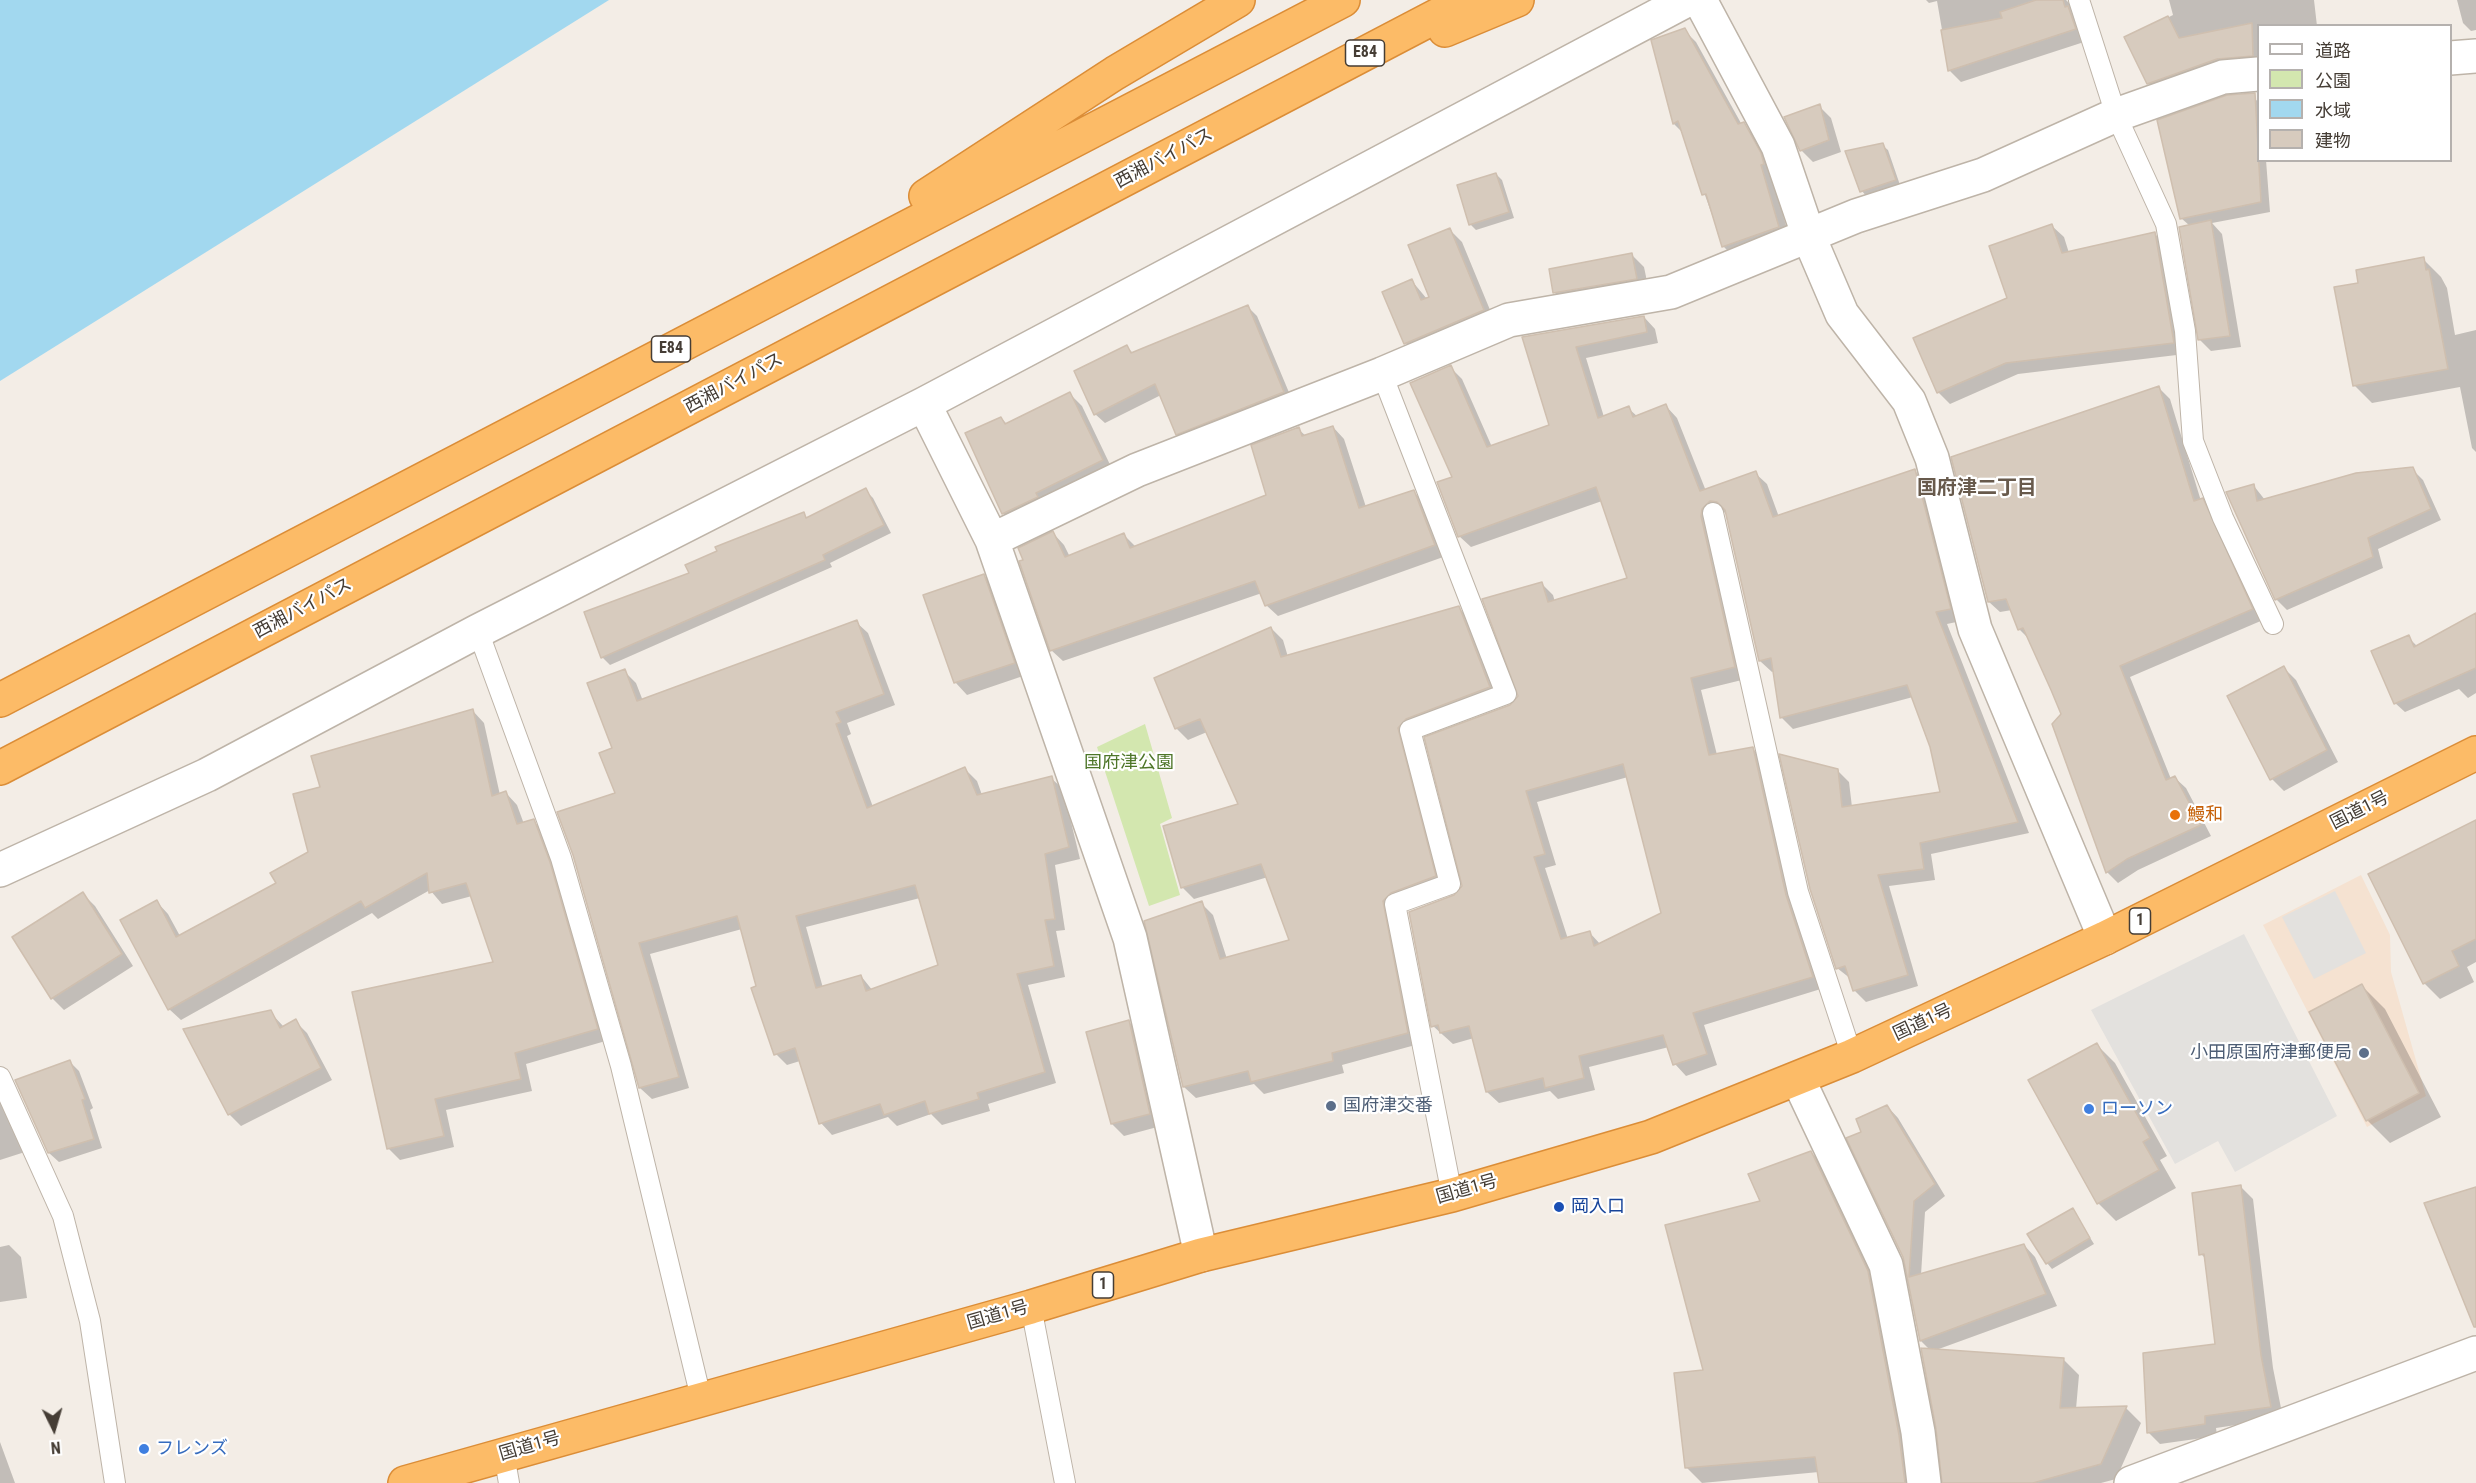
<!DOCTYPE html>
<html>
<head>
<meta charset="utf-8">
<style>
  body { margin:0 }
  #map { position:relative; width:2476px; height:1483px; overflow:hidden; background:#f3ede6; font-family:"Roboto Condensed","Noto Sans JP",sans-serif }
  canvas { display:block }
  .legend { position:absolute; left:2257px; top:24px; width:195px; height:138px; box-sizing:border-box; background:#fff; border:2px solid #b5b1ae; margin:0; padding:8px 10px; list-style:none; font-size:18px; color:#453d35 }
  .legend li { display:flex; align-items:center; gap:12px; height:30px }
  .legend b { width:30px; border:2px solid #b5b1ae }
  .north { position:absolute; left:24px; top:1399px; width:60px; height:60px; -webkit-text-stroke:4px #fff; paint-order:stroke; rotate:175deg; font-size:16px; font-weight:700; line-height:24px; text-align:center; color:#453d35 }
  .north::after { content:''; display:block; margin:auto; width:21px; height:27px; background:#453d35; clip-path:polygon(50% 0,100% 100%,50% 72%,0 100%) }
</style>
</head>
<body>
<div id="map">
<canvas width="2476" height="1483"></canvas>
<ul class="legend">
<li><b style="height:8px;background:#fff"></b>道路</li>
<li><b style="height:16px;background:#d3e7af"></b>公園</li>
<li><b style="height:16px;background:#a2d8ef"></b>水域</li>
<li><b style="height:16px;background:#d7cbbe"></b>建物</li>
</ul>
<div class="north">N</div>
</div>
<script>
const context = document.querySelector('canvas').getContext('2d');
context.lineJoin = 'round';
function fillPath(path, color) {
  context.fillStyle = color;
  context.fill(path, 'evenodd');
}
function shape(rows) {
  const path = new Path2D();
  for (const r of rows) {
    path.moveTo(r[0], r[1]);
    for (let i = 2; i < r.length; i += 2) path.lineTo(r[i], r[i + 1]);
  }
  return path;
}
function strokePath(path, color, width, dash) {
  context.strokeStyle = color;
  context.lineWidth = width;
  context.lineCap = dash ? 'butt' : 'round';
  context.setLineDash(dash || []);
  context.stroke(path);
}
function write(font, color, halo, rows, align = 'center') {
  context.font = font + ' "Roboto Condensed","Noto Sans JP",sans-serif';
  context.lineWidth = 4.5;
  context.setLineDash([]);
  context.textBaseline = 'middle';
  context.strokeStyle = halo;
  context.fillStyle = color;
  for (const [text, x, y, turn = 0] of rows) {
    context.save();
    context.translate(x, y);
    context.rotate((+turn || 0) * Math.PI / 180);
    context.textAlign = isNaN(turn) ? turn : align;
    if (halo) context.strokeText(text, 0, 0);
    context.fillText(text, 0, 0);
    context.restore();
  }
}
const commercial = shape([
  [2361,875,2390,935,2391,972,2426,1096,2367,1127,2263,925]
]);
const green = shape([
  [1145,724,1172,818,1160,824,1180,895,1149,906,1097,747]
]);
const parking = shape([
  [2335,891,2366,953,2314,979,2282,917],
  [2244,934,2337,1116,2235,1172,2218,1141,2175,1164,2091,1010]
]);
const water = shape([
  [0,0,609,0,0,381]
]);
const shadow = shape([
  [1926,0,2066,0,2071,5,2084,42,1961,82,1949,70,1937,1,1929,3],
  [2169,0,2314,0,2317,26,2258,26,2258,62,2156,91,2148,83,2126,38,2173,15],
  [2457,0,2476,0,2476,30,2471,31,2463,23],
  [1684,30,1696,42,1742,125,1756,136,1775,176,1772,177,1790,239,1735,258,1723,246,1683,133,1674,124,1652,41],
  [2252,95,2258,102,2258,160,2266,160,2270,212,2212,223,2222,234,2241,347,2211,351,2199,339,2190,226,2181,218],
  [1819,106,1831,118,1841,152,1813,162,1801,150],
  [1882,145,1888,150,1900,185,1867,197,1862,191],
  [1496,174,1502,180,1514,218,1476,230,1470,224],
  [2052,226,2064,237,2069,253,2155,234,2167,246,2185,354,2018,374,1950,404,1938,392,2009,299],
  [1450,230,1462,242,1495,322,1418,355,1406,343,1412,281,1427,299,1431,297],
  [1632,255,1644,267,1649,291,1567,305,1555,293],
  [2423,259,2441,277,2447,288,2455,335,2476,330,2476,452,2472,448,2460,387,2372,403,2354,385,2360,284],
  [1248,307,1257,316,1293,402,1187,443,1177,434,1161,395,1105,423,1095,414,1127,347,1133,353],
  [1644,317,1655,329,1658,343,1586,358,1604,417,1628,408,1638,417,1666,406,1677,418,1706,491,1755,473,1767,484,1779,517,1915,471,1926,482,1961,621,1947,624,2029,833,1931,854,1935,880,1889,886,1918,986,1866,1002,1854,990,1851,979,1837,968,1838,771,1849,782,1852,807,1942,794,1932,747,1913,697,1793,729,1781,717,1774,671,1772,672,1760,661,1727,513,1722,512,1746,679,1701,690,1717,755,1753,749,1764,760,1824,988,1704,1025,1717,1065,1686,1076,1675,1064,1669,1047,1589,1067,1595,1090,1558,1099,1550,1091,1499,1103,1487,1092,1474,1038,1453,1044,1433,1026,1455,897,1463,887,1519,697,1541,583,1553,595,1555,602,1628,579,1602,501,1471,547,1459,536,1450,367,1462,379,1492,447,1551,426,1524,338],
  [1628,777,1663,914,1601,945,1590,933,1568,939,1545,868,1556,865,1537,802],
  [2159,388,2170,399,2201,501,2213,511,2263,620,2130,677,2171,779,2175,778,2186,788,2211,836,2138,870,2118,883,2107,872,2063,714,2030,640,2019,629,2012,610,2000,612,1989,602],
  [1070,394,1082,406,1114,473,1015,526,1003,513,967,434,1001,418,1007,424],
  [1333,427,1344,439,1366,507,1413,491,1425,503,1446,556,1278,616,1266,605,1262,593,1063,661,1051,650,1053,533,1064,545,1070,557,1124,535,1136,547,1268,496,1298,429,1306,436],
  [2412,469,2423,480,2441,520,2378,549,2383,568,2287,610,2276,599,2254,486,2265,500],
  [865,490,873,498,891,533,830,563,832,567,610,665,602,657,691,574,803,514,808,519],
  [983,575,996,587,1026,675,967,695,955,682],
  [1458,607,1470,619,1501,699,1418,730,1447,888,1403,904,1419,1044,1342,1065,1344,1073,1264,1094,1254,1084,1196,1098,1184,1087,1201,903,1213,915,1227,959,1291,941,1268,877,1194,899,1182,887,1240,805,1207,732,1188,740,1176,728,1271,628,1283,640,1288,657],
  [2476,614,2476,693,2468,698,2459,689,2405,712,2395,703,2408,637,2418,647],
  [856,622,868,633,895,705,847,723,851,734,847,736,873,807,965,769,977,781,982,795,1051,778,1063,789,1080,859,1055,865,1065,930,1056,931,1065,977,1028,985,1056,1083,988,1104,990,1111,942,1125,931,1114,897,1126,888,1117,832,1135,821,1123,800,1061,787,1065,776,1054,742,929,650,954,689,1088,652,1099,640,1088,614,748,624,671,636,683,643,701],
  [920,898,940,966,873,991,861,976,823,988,806,927],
  [2284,668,2296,680,2338,762,2284,791,2272,779],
  [473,711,484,723,500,795,506,793,517,805,524,824,533,821,545,832,609,1040,526,1064,532,1091,446,1110,454,1147,400,1160,388,1148,495,963,472,896,442,904,430,890,378,919,372,913,181,1020,169,1009,157,902,168,914,180,936,279,884,310,853,322,788],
  [2476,822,2476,962,2467,967,2474,982,2440,999,2424,983],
  [83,894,95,906,133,966,64,1010,52,998],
  [2362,986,2385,1009,2441,1117,2390,1143,2367,1120],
  [270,1012,284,1027,295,1021,307,1033,332,1080,241,1126,229,1114],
  [1129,1022,1141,1034,1161,1126,1124,1136,1112,1124],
  [2097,1045,2115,1063,2167,1156,2160,1160,2176,1188,2116,1221,2099,1204,2030,1081],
  [70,1062,79,1071,93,1108,90,1110,102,1148,59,1162,49,1153],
  [0,1099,28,1151,0,1160],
  [1887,1106,1898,1118,1945,1196,1925,1212,1921,1275,2024,1245,2035,1257,2057,1306,1936,1350,2064,1360,2079,1375,2076,1409,2126,1408,2141,1423,2116,1479,2101,1483,1944,1483,1930,1350,1921,1341,1904,1257,1863,1133],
  [1811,1152,1826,1168,1883,1288,1918,1483,1820,1483,1819,1472,1702,1483,1686,1467,1704,1372,1763,1202],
  [2241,1187,2253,1199,2273,1368,2283,1418,2216,1428,2217,1436,2160,1444,2148,1432,2217,1345,2207,1260,2201,1254],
  [2073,1210,2094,1244,2052,1269,2047,1263],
  [9,1245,21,1257,27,1298,0,1302,0,1247],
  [0,1442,15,1483,0,1483]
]);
const building = shape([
  [2036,0,2063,0,2065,7,2068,6,2076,29,1948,71,1941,30,2002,18,2000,12,2036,0],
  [2168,16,2179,38,2252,23,2253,56,2217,59,2147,84,2124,37,2168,16],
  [1685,28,1738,124,1744,122,1761,153,1764,164,1761,165,1779,227,1722,247,1706,194,1702,195,1678,121,1673,124,1651,40,1685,28],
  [2255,93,2261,202,2180,219,2157,120,2227,95,2255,93],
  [1820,104,1829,140,1800,151,1784,117,1820,104],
  [1883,143,1896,180,1860,192,1845,151,1883,143],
  [1496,173,1509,212,1469,225,1457,185,1496,173],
  [2211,220,2230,336,2198,340,2179,227,2211,220],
  [2052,224,2062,253,2155,232,2174,343,2006,363,1937,393,1913,338,2007,298,1989,246,2052,224],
  [1450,228,1484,310,1404,344,1382,292,1412,279,1421,300,1429,297,1408,245,1450,228],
  [1632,253,1637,279,1553,293,1549,269,1632,253],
  [2424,257,2426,270,2429,269,2448,369,2353,386,2334,287,2358,283,2356,270,2424,257],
  [1248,305,1284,392,1176,435,1155,384,1094,415,1074,371,1127,345,1131,353,1248,305],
  [1644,316,1647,332,1576,347,1598,418,1629,406,1633,417,1666,404,1700,491,1756,471,1773,517,1915,469,1951,609,1936,612,2018,822,1920,843,1924,869,1878,875,1908,975,1853,991,1845,966,1836,969,1810,889,1779,754,1838,769,1842,807,1940,792,1930,747,1907,685,1780,718,1771,658,1759,661,1725,510,1717,502,1710,501,1702,509,1701,516,1735,667,1691,678,1709,755,1753,747,1786,895,1813,977,1693,1013,1707,1054,1673,1065,1663,1035,1579,1056,1584,1078,1545,1088,1543,1078,1486,1092,1469,1026,1440,1033,1438,1025,1431,1027,1409,912,1454,895,1462,886,1424,737,1510,705,1518,696,1482,599,1542,582,1548,602,1627,578,1596,487,1458,537,1437,482,1452,477,1410,383,1451,365,1487,447,1549,425,1522,337,1644,316],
  [1623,764,1661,913,1594,946,1590,931,1561,939,1534,857,1545,854,1526,791,1623,764],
  [2159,386,2194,501,2203,498,2253,609,2120,666,2166,780,2175,776,2201,825,2127,859,2106,873,2052,724,2061,714,2051,690,2023,628,2018,630,2006,599,1988,602,1951,457,2159,386],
  [1070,392,1103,460,1036,493,1038,497,1002,514,965,433,1001,417,1005,424,1070,392],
  [1333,426,1359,508,1414,490,1435,545,1265,606,1255,581,1050,651,1019,561,1023,560,1018,548,1053,531,1065,557,1124,533,1130,548,1266,495,1251,445,1299,427,1302,436,1333,426],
  [2413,467,2431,509,2368,538,2373,557,2275,600,2226,492,2254,484,2257,501,2356,473,2413,467],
  [866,488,884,525,823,555,825,560,601,658,584,612,689,573,685,565,717,551,715,547,804,512,806,518,866,488],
  [984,574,1015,663,954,683,923,595,984,574],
  [1459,606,1490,687,1406,719,1398,728,1436,876,1391,893,1383,901,1408,1033,1332,1053,1333,1061,1251,1082,1248,1071,1183,1087,1144,921,1202,901,1220,959,1289,940,1261,864,1181,888,1163,826,1238,804,1200,719,1175,729,1154,678,1271,627,1281,657,1459,606],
  [2476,613,2476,668,2394,704,2371,651,2409,635,2414,647,2476,613],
  [857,620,884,694,836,712,841,722,836,724,867,808,965,767,977,795,1052,776,1069,847,1045,854,1055,919,1045,920,1054,966,1017,974,1045,1072,977,1093,979,1099,929,1114,925,1101,884,1115,880,1104,819,1124,795,1048,774,1055,751,988,756,986,737,916,639,943,679,1077,639,1088,573,855,557,812,615,793,599,753,612,748,587,683,625,669,637,701,857,620],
  [915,885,938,965,866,991,861,975,816,988,796,916,915,885],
  [2284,666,2327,750,2270,780,2227,696,2284,666],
  [473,709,492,796,506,791,517,824,534,819,550,862,598,1029,515,1053,521,1079,435,1099,444,1136,387,1149,352,992,493,962,466,883,429,893,427,873,365,908,361,901,168,1010,120,920,157,900,176,937,276,883,270,873,308,852,293,794,320,787,311,756,473,709],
  [2476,820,2476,939,2452,951,2459,966,2423,984,2368,874,2476,820],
  [83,892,122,954,51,999,12,937,83,892],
  [2362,984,2419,1093,2366,1121,2309,1012,2362,984],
  [271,1010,280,1028,296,1019,321,1068,228,1115,183,1029,271,1010],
  [1129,1020,1150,1114,1111,1124,1086,1032,1129,1020],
  [2097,1043,2150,1138,2143,1142,2159,1170,2097,1204,2028,1080,2097,1043],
  [70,1060,85,1099,82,1100,94,1139,48,1153,15,1080,70,1060],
  [1887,1105,1935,1184,1914,1201,1909,1277,2024,1244,2046,1294,1920,1341,1903,1257,1846,1138,1861,1132,1856,1119,1887,1105],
  [1811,1151,1868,1271,1899,1435,1905,1483,1819,1483,1815,1457,1685,1468,1674,1373,1703,1370,1665,1225,1760,1201,1748,1174,1811,1151],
  [2241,1185,2261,1355,2271,1407,2205,1416,2205,1424,2147,1433,2143,1353,2215,1344,2204,1254,2199,1255,2192,1193,2241,1185],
  [2476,1187,2476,1327,2474,1327,2424,1203,2476,1187],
  [2073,1208,2090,1238,2046,1264,2027,1234,2073,1208],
  [1921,1348,2064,1358,2060,1408,2127,1406,2101,1464,2033,1483,1942,1483,1936,1429,1921,1348]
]);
const lane = shape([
  [2079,0,2116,115,2166,224,2185,331,2193,441,2223,518,2273,624],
  [1382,374,1506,694,1410,730,1450,884,1395,904,1452,1195],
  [1713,513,1798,892,1852,1056],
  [478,631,561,858,621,1066,701,1398],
  [0,1077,63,1216,90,1321,115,1483],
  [1031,1307,1065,1483],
  [504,1455,509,1483]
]);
const street = shape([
  [1700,0,1778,146,1809,237,1842,314,1909,401,1932,458,1975,629,2105,938],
  [2450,58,2476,56],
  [924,404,992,540,1130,938,1201,1255],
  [992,540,1137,470,1382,374,1509,320,1671,292,1856,216,1983,175,2116,115,2223,77,2258,74],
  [0,870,207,775,478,631,924,404,1687,0],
  [1798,1079,1886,1265,1918,1432,1924,1483],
  [2131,1483,2476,1353]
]);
const highway = shape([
  [1445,30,1517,0],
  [926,196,1115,73,1238,0],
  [0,700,1343,0],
  [0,768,1467,0],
  [405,1483,1031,1307,1201,1255,1452,1195,1651,1137,1852,1056,2105,938,2476,753]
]);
const markers = [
  [2175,815,6,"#e8710a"],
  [2364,1053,6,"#5c6f8a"],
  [1331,1106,6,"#5c6f8a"],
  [2089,1109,6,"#3f7fe0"],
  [1559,1207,6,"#1a4fb4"],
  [144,1449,6,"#3f7fe0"]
];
const shields = [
  [1365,53,39],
  [671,349,39],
  [2140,921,21],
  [1103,1285,21]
];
const shieldNames = [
  ["E84",1365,53],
  ["E84",671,349],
  ["1",2140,921],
  ["1",1103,1285]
];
const streetNames = [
  ["西湘バイパス",1164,159,-28],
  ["西湘バイパス",734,384,-28],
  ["西湘バイパス",303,609,-28],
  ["国道1号",2360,811,-27],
  ["国道1号",1923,1023,-25],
  ["国道1号",1467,1190,-16],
  ["国道1号",998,1316,-16],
  ["国道1号",530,1447,-16]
];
const parkNames = [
  ["国府津公園",1129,763]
];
const foodNames = [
  ["鰻和",2187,815]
];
const serviceNames = [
  ["小田原国府津郵便局",2352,1053],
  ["国府津交番",1343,1106,"left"]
];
const shopNames = [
  ["ローソン",2101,1109],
  ["フレンズ",156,1449]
];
const transitNames = [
  ["岡入口",1571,1207]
];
const neighbourhoodNames = [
  ["国府津二丁目",1977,489]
];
fillPath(commercial, '#f5e2d1');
fillPath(green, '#d3e7af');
fillPath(parking, '#e3e1de');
fillPath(water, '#a2d8ef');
fillPath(shadow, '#0003');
fillPath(building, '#d7cbbe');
strokePath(building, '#cfbfaf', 1.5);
strokePath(lane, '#beb4a8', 22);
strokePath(street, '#beb4a8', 36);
strokePath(highway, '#db8d37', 36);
strokePath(lane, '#fff', 20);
strokePath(street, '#fff', 33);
strokePath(highway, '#fcbb67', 33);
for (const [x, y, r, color] of markers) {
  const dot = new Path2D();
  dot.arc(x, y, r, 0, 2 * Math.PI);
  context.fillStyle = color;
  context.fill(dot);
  strokePath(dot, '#fff', 2);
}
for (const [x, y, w] of shields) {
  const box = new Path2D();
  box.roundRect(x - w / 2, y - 13, w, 26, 4.5);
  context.fillStyle = '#fff';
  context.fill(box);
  strokePath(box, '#453d35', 1.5);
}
write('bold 16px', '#453d35', null, shieldNames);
write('18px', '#453d35', '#fff', streetNames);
write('18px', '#4e7629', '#fff', parkNames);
write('18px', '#c56008', '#fff', foodNames, 'left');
write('18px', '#4e5e75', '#fff', serviceNames, 'right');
write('18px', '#366cbe', '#fff', shopNames, 'left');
write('18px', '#164399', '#fff', transitNames, 'left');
write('bold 20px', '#685a4c', '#fff', neighbourhoodNames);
</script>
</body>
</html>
